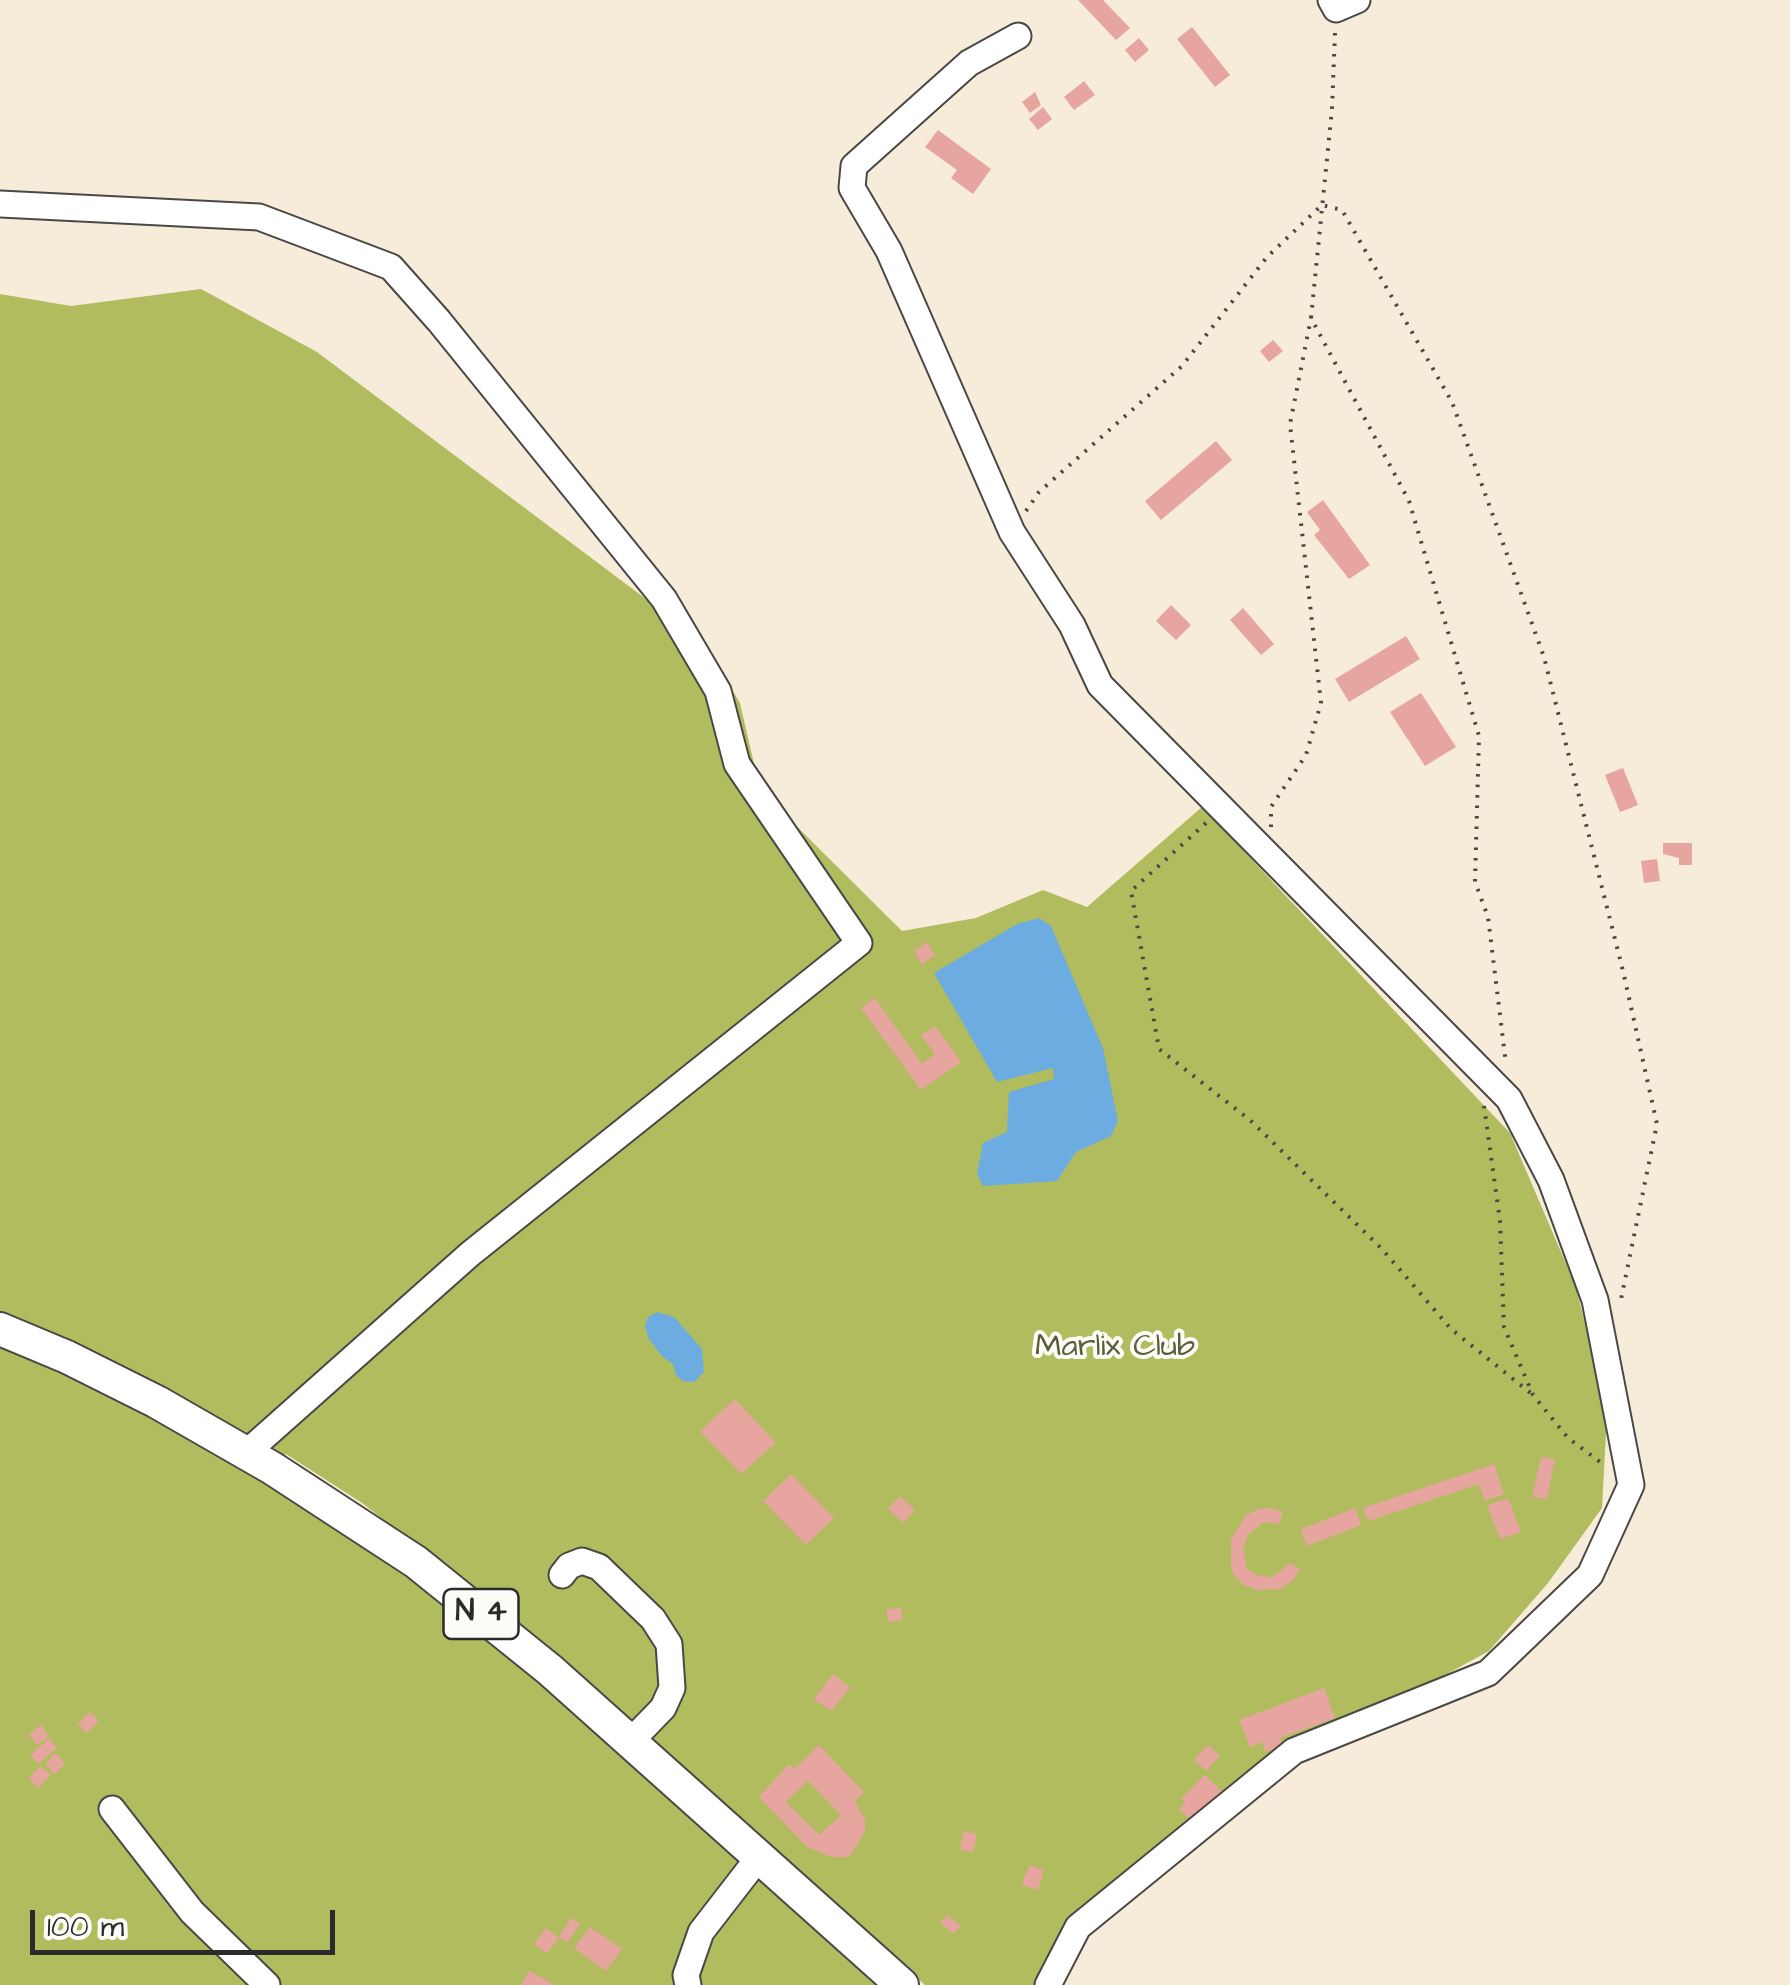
<!DOCTYPE html>
<html>
<head>
<meta charset="utf-8">
<style>
  body { margin:0 }
  #map { position:relative; width:1790px; height:1985px; overflow:hidden; background:#f7ecda; font-family:"Architects Daughter",sans-serif }
  canvas { display:block }
  .scale { position:absolute; left:30px; top:1910px; width:305px; height:45px; box-sizing:border-box; border:5px solid #2b2b2b; border-top:0; padding-left:12px; font-size:30px; line-height:35px; white-space:nowrap; color:#2b2b2b; -webkit-text-stroke:8px #fdfcf7; paint-order:stroke }
</style>
</head>
<body>
<div id="map">
<canvas width="1790" height="1985"></canvas>
<div class="scale">100 m</div>
</div>
<script>
const context = document.querySelector('canvas').getContext('2d');
context.lineJoin = 'round';
function fillPath(path, color) {
  context.fillStyle = color;
  context.fill(path, 'evenodd');
}
function shape(rows) {
  const path = new Path2D();
  for (const r of rows) {
    path.moveTo(r[0], r[1]);
    for (let i = 2; i < r.length; i += 2) path.lineTo(r[i], r[i + 1]);
  }
  return path;
}
function strokePath(path, color, width, dash) {
  context.strokeStyle = color;
  context.lineWidth = width;
  context.lineCap = dash ? 'butt' : 'round';
  context.setLineDash(dash || []);
  context.stroke(path);
}
function write(font, color, halo, rows, align = 'center') {
  context.font = font + ' "Architects Daughter",sans-serif';
  context.lineWidth = 8;
  context.setLineDash([]);
  context.textBaseline = 'middle';
  context.strokeStyle = halo;
  context.fillStyle = color;
  for (const [text, x, y, turn = 0] of rows) {
    context.save();
    context.translate(x, y);
    context.rotate((+turn || 0) * Math.PI / 180);
    context.textAlign = isNaN(turn) ? turn : align;
    if (halo) context.strokeText(text, 0, 0);
    context.fillText(text, 0, 0);
    context.restore();
  }
}
const green = shape([
  [201,289,317,352,642,596,712,656,740,703,760,790,902,931,976,918,1043,890,1087,907,1202,807,1510,1133,1576,1287,1607,1414,1602,1508,1548,1583,1489,1651,1412,1693,1295,1743,1098,1901,1035,1985,925,1985,569,1663,362,1503,286,1454,272,1467,472,1606,902,1985,0,1985,0,294,71,306]
]);
const water = shape([
  [1039,918,1051,926,1103,1048,1118,1121,1111,1136,1076,1152,1057,1181,983,1186,977,1174,983,1143,1007,1132,1009,1092,1054,1079,1053,1068,997,1082,934,973,1017,924],
  [657,1312,674,1317,702,1349,704,1372,694,1382,683,1381,676,1375,673,1364,662,1356,649,1339,645,1327,648,1317]
]);
const building = shape([
  [1078,0,1103,0,1130,28,1116,40],
  [1192,27,1230,75,1215,87,1177,39],
  [1139,38,1149,50,1135,62,1125,50],
  [1084,81,1095,95,1074,110,1064,97],
  [1035,92,1041,105,1030,113,1022,102],
  [1043,107,1052,119,1038,130,1029,119],
  [938,130,991,169,973,194,951,178,957,170,925,147],
  [1273,340,1283,351,1269,362,1260,351],
  [1216,441,1232,460,1161,520,1145,501],
  [1323,500,1370,565,1349,579,1314,535,1320,530,1307,512],
  [1171,605,1191,625,1176,640,1156,621],
  [1243,608,1274,644,1261,655,1230,620],
  [1406,636,1420,659,1349,702,1335,679],
  [1421,693,1456,747,1425,766,1390,712],
  [1623,768,1638,805,1620,812,1605,775],
  [1663,843,1692,843,1692,865,1679,865,1679,858,1663,854],
  [1657,859,1660,881,1644,883,1641,861],
  [927,942,935,955,922,964,914,951],
  [875,998,922,1064,935,1054,921,1035,935,1026,961,1062,921,1090,861,1008],
  [735,1399,776,1443,741,1474,700,1431],
  [1541,1457,1555,1459,1547,1499,1532,1496],
  [1494,1464,1504,1494,1485,1501,1479,1484,1368,1521,1363,1508],
  [791,1474,834,1518,806,1545,763,1501],
  [900,1496,915,1510,903,1523,888,1509],
  [1508,1498,1521,1532,1500,1539,1487,1505],
  [1271,1508,1283,1512,1279,1524,1264,1522,1248,1535,1243,1549,1247,1569,1259,1576,1273,1577,1290,1563,1300,1570,1292,1581,1280,1589,1257,1590,1243,1585,1236,1577,1231,1568,1231,1539,1246,1515,1258,1509],
  [1355,1508,1361,1525,1307,1546,1301,1529],
  [901,1608,902,1620,888,1622,887,1609],
  [833,1674,850,1687,832,1711,814,1699],
  [1324,1688,1335,1718,1280,1738,1282,1746,1265,1752,1262,1742,1250,1747,1239,1720],
  [89,1712,99,1720,87,1733,78,1724],
  [41,1725,49,1736,37,1745,29,1734],
  [49,1739,57,1748,38,1764,30,1755],
  [819,1745,864,1792,855,1801,865,1820,865,1831,850,1857,832,1857,807,1847,759,1797,789,1764,794,1769],
  [808,1781,841,1815,819,1835,786,1802],
  [1208,1745,1220,1756,1206,1771,1194,1760],
  [55,1753,65,1763,55,1774,45,1764],
  [40,1766,51,1775,39,1788,29,1779],
  [1205,1775,1224,1794,1194,1823,1179,1809,1185,1802,1181,1798],
  [964,1831,977,1834,973,1852,960,1849],
  [1029,1865,1044,1870,1038,1890,1022,1885],
  [947,1915,961,1926,953,1934,940,1922],
  [571,1918,580,1924,567,1943,559,1937],
  [590,1927,622,1949,606,1971,574,1948],
  [546,1928,559,1938,547,1953,534,1944],
  [529,1971,555,1985,521,1985]
]);
const path = shape([
  [1335,33,1332,109,1311,318,1409,501,1479,736,1475,882,1488,917,1506,1064],
  [1026,511,1039,492,1182,366,1267,257,1322,205,1342,210,1452,402,1544,657,1623,971,1657,1124,1620,1304],
  [1206,823,1131,891,1159,1049,1250,1120,1382,1249,1451,1329,1533,1395],
  [1271,827,1271,807,1306,755,1321,703,1290,424,1311,318],
  [1484,1106,1500,1221,1504,1327,1533,1395,1568,1438,1603,1464]
]);
const minor = shape([
  [1331,0,1336,9,1357,0],
  [1018,36,969,63,854,166,852,188,889,251,1012,532,1072,625,1100,685,1509,1099,1551,1180,1595,1300,1631,1485,1590,1575,1488,1673,1294,1751,1078,1927,1048,1985],
  [0,204,259,217,391,267,439,321,664,599,718,691,737,764,859,943,470,1254,246,1453],
  [562,1575,569,1566,582,1561,599,1567,653,1619,669,1644,672,1688,663,1708,630,1742],
  [112,1809,192,1912,267,1985],
  [688,1985,686,1975,701,1932,759,1857]
]);
const major = shape([
  [0,1329,67,1357,157,1402,272,1468,416,1562,550,1670,902,1985]
]);
const shields = [
  [481,1614,75]
];
const shieldNames = [
  ["N 4",481,1614]
];
const parkNames = [
  ["Marlix Club",1115,1348]
];
fillPath(green, '#b0bc5e');
fillPath(water, '#6dace0');
fillPath(building, '#e6a59f');
strokePath(minor, '#4a4845', 29);
strokePath(major, '#4a4845', 36);
strokePath(path, '#4a4845', 4, [2.5, 8]);
strokePath(minor, '#fff', 25);
strokePath(major, '#fff', 32);
for (const [x, y, w] of shields) {
  const box = new Path2D();
  box.roundRect(x - w / 2, y - 25, w, 50, 8);
  context.fillStyle = '#fdfcf7';
  context.fill(box);
  strokePath(box, '#2b2b2b', 2.5);
}
write('bold 30px', '#2b2b2b', null, shieldNames);
write('32px', '#5a5e3d', '#fdfcf7', parkNames);
</script>
</body>
</html>
